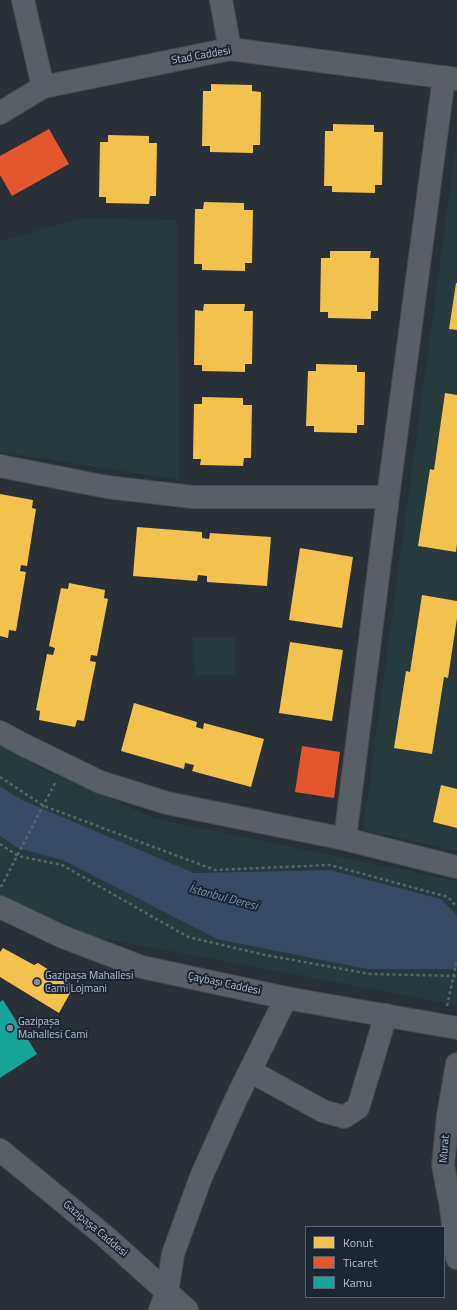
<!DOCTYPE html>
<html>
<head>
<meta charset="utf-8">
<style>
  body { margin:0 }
  #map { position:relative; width:457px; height:1310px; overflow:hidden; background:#2a3038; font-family:"Titillium Web",sans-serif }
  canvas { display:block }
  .legend { position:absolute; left:305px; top:1226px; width:140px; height:72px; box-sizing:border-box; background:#1d2633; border:1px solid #59626f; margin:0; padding:5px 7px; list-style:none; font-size:12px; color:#b4bcc9 }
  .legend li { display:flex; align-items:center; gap:8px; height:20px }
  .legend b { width:20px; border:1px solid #59626f }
</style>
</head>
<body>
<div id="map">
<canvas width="457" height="1310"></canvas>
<ul class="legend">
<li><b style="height:11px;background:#f2c14e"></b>Konut</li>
<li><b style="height:11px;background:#e4572e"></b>Ticaret</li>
<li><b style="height:11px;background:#17a398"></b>Kamu</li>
</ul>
</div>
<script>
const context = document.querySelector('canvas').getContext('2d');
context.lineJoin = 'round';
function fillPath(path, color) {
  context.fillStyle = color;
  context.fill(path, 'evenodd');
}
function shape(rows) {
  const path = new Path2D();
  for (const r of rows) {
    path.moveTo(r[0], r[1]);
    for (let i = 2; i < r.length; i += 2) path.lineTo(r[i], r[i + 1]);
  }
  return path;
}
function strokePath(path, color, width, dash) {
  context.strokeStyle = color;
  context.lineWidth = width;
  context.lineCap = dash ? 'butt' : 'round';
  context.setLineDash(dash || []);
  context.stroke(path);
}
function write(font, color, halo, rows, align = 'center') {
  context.font = font + ' "Titillium Web",sans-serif';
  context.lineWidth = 4;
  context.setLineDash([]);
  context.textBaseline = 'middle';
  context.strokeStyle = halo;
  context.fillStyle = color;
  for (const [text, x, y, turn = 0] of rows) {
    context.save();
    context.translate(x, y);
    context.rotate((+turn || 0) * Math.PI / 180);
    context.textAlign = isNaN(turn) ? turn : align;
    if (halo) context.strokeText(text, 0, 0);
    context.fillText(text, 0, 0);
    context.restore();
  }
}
const green = shape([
  [457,138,457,851,363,830],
  [83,218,177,220,179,480,0,452,0,241],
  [193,637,235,637,235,675,194,675],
  [0,741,37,766,156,819,457,881,457,915,441,899,330,870,194,873,20,799,0,786],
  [0,836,18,848,457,969,457,1005,0,919]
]);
const water = shape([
  [0,786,20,799,194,873,330,870,441,899,457,915,457,969,368,969,217,939,65,861,18,848,0,836]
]);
const homes = shape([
  [211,84,252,85,252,91,261,92,260,145,253,145,253,153,210,152,210,146,202,146,203,91,211,91],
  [333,124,374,125,374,132,383,132,382,185,375,185,375,193,332,192,332,186,324,186,325,131,333,131],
  [108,135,149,136,149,143,157,143,156,196,150,196,149,204,106,203,106,197,99,197,100,142,108,142],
  [204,202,244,203,244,210,253,210,252,263,245,263,245,271,202,270,202,264,194,264,195,209,203,209],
  [330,251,371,251,370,258,379,258,378,311,371,311,371,319,328,318,328,312,320,312,321,258,330,258],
  [456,283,457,283,457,330,449,329],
  [204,304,245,304,244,311,253,311,252,364,245,364,245,372,202,371,202,365,194,365,195,310,203,311],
  [316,364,357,365,357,372,365,372,364,425,357,425,357,433,314,432,314,426,306,426,308,371,316,371],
  [445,393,457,395,457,544,456,552,418,546,430,469,434,470],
  [202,397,243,398,243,405,252,405,251,458,244,458,243,466,200,465,201,459,193,459,194,404,202,404],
  [0,494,33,500,32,508,36,509,27,566,21,565,20,571,26,572,16,631,9,630,8,638,0,636],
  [137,527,202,532,202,538,209,539,210,533,271,537,267,586,207,582,207,576,198,575,197,581,133,576],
  [300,548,353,557,342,628,289,620],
  [69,583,105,590,104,598,108,599,97,656,91,655,90,661,96,662,84,721,77,720,75,727,39,720,40,711,36,710,47,654,53,655,55,648,49,646,61,588,68,589],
  [422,595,457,601,457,618,448,678,444,677,432,754,394,748,406,671,410,672],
  [290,642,343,650,332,721,279,713],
  [134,703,197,722,196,727,203,729,204,723,264,739,251,787,192,771,194,765,185,763,184,769,121,751],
  [441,785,457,789,457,828,433,822],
  [3,948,34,965,38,963,74,986,59,1013,0,977,0,952]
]);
const shops = shape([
  [49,129,69,164,12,196,0,175,0,156],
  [302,746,340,752,334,798,295,792]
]);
const public = shape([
  [3,1000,37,1054,0,1078,0,1002]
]);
const path = shape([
  [0,777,44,806,215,870,330,865,448,897,457,907],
  [0,844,18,856,62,865,188,937,265,955,370,974,457,976],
  [1,887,55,783],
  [447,1006,457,960]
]);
const minor = shape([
  [23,0,43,87],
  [221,0,230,49],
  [0,113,43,87,230,49,457,79],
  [0,466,107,487,193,497,388,497],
  [0,732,22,744,100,782,167,803,345,839,457,867],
  [345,839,388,497,444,77],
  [0,907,63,937,142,967,286,998,457,1028],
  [457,1064,448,1116,443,1165,451,1207,457,1258],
  [250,1071,323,1111,344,1117,358,1108,386,1015],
  [0,1150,106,1237,187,1310],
  [160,1310,167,1292,173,1254,201,1177,236,1099,286,998]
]);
const markers = [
  [37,982,4,"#848b96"],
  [10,1028,4,"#848b96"]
];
const streetNames = [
  ["Stad Caddesi",201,56,-10],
  ["Çaybaşı Caddesi",224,984,12],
  ["Murat",445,1149,-86],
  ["Gazipaşa Caddesi",95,1229,40]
];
const poiNames = [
  ["Gazipaşa Mahallesi",45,976],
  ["Cami Lojmani",45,989],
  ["Gazipaşa",18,1022],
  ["Mahallesi Cami",18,1035]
];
const waterNames = [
  ["İstanbul Deresi",223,898,15]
];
fillPath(green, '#273a3e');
fillPath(water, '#384963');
fillPath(homes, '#f2c14e');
fillPath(shops, '#e4572e');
fillPath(public, '#17a398');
strokePath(minor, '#484c53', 24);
strokePath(path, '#5d636a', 2.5, [3, 3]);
strokePath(minor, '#5a5e66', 22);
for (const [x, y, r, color] of markers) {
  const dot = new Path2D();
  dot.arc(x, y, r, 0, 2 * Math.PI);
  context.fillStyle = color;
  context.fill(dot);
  strokePath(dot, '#1d2633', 1.5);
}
write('11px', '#b4bcc9', '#1d2633', streetNames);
write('11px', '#b4bcc9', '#1d2633', poiNames, 'left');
write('italic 12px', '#7c92b1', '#1d2633', waterNames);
</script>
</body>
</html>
